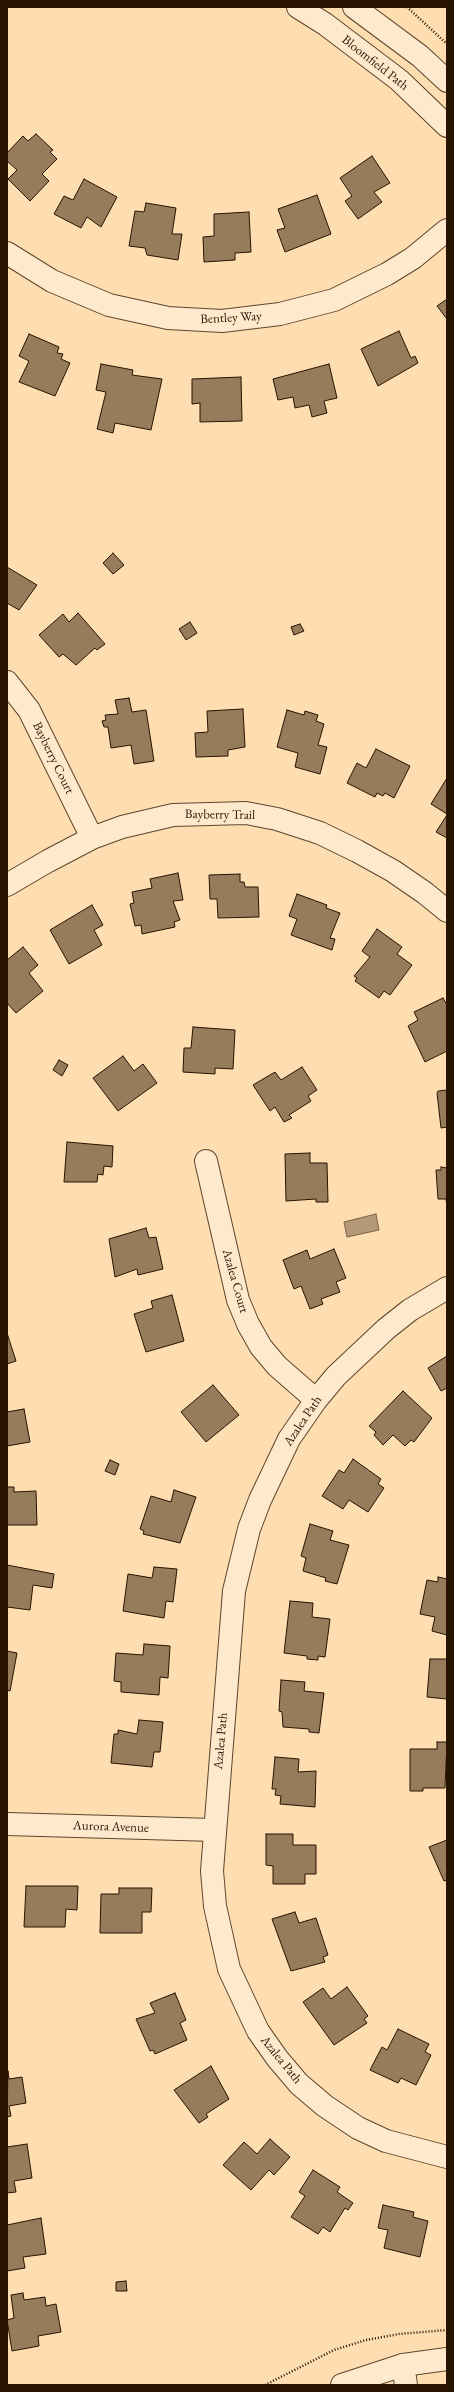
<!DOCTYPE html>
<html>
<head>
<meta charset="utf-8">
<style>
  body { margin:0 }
  #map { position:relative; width:454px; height:2392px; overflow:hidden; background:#feddb1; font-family:"EB Garamond",serif }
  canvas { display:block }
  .frame { position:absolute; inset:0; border:8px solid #271300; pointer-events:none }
</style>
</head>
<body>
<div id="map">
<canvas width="454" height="2392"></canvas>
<div class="frame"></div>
</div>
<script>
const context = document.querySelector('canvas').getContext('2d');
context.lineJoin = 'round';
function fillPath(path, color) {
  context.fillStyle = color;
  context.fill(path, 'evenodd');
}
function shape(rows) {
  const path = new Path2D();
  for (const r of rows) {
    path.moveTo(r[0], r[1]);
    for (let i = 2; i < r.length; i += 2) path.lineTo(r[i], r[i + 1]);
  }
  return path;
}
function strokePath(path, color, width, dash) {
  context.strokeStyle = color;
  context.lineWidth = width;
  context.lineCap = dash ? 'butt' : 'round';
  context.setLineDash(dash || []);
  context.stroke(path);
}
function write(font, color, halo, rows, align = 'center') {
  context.font = font + ' "EB Garamond",serif';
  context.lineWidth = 3.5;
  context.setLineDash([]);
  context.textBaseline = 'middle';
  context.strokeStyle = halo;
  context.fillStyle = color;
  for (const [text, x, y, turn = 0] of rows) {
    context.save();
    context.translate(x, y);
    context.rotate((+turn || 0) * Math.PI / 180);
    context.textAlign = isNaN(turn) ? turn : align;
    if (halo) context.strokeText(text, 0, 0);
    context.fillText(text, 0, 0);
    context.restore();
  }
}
const water = shape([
  [376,1214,379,1230,347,1237,344,1222,376,1214]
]);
const building = shape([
  [36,134,53,150,50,152,57,159,42,174,49,181,30,201,8,179,17,170,7,161,7,153,23,136,28,141,36,134],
  [372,156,390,183,374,192,382,202,358,219,345,201,352,196,340,178,372,156],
  [84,179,117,197,101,227,87,217,81,228,54,214,64,196,73,200,84,179],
  [317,195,331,234,285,252,277,230,285,228,278,209,317,195],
  [146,203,176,208,172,234,182,234,178,260,147,255,145,248,129,246,135,211,144,212,146,203],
  [249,212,251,252,235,253,235,260,204,262,203,237,214,236,214,214,249,212],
  [447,299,447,319,437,306,447,299],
  [399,331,411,358,415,356,418,363,378,386,361,349,399,331],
  [29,334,59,347,57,353,63,354,61,359,70,363,55,396,19,382,29,361,19,356,29,334],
  [101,364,133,370,132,375,162,379,151,430,115,423,113,433,97,429,106,392,96,390,101,364],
  [329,364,337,398,324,401,327,413,312,417,309,405,295,408,293,397,278,400,273,379,329,364],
  [241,377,242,421,200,422,200,403,192,404,192,379,241,377],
  [113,553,124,565,113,574,103,563,113,553],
  [7,567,37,585,19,610,7,603,7,567],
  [78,613,105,644,97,650,95,648,76,665,63,654,59,657,39,635,63,614,69,622,78,613],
  [190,622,197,633,186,640,179,629,190,622],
  [300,624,304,631,294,635,291,627,300,624],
  [129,698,132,712,146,710,154,761,134,764,131,745,111,748,108,727,104,727,102,721,106,720,105,715,118,714,115,700,129,698],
  [243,709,245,747,228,750,228,756,196,757,195,733,208,732,207,711,243,709],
  [287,710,304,715,305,711,318,715,316,721,324,724,318,745,327,747,320,774,295,767,298,753,277,747,287,710],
  [376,749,410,766,394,798,385,793,383,796,377,793,375,797,347,783,357,763,366,768,376,749],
  [447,778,447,814,431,804,447,778],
  [447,815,447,838,436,832,447,815],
  [178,873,183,900,173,901,180,920,174,922,175,927,142,934,141,925,135,926,130,904,134,903,132,892,152,888,150,879,178,873],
  [240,874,240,882,244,882,245,887,258,887,259,917,218,918,217,899,210,899,209,875,240,874],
  [297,894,327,905,326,908,340,913,330,938,335,939,332,950,291,935,297,919,289,916,297,894],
  [92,905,103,925,94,930,102,945,69,964,50,930,92,905],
  [377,929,402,947,397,954,412,965,390,995,384,991,379,998,355,981,357,978,354,976,370,957,362,951,377,929],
  [23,947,38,965,29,973,43,991,16,1013,7,1003,7,960,23,947],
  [443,998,447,1005,447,1051,425,1062,408,1026,418,1020,414,1012,443,998],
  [193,1027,235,1030,233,1069,215,1068,215,1074,183,1072,184,1048,191,1048,193,1027],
  [123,1056,134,1071,143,1064,157,1083,118,1111,93,1078,123,1056],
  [59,1060,68,1065,62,1076,53,1070,59,1060],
  [302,1067,317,1090,308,1096,311,1101,289,1115,292,1118,284,1122,275,1107,270,1111,253,1085,275,1072,281,1080,302,1067],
  [447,1090,447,1127,441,1128,437,1093,438,1091,447,1090],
  [67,1142,113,1146,112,1167,104,1166,103,1175,98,1174,97,1182,64,1182,67,1142],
  [310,1153,310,1163,327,1163,328,1202,316,1202,316,1199,286,1201,285,1154,310,1153],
  [441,1167,447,1168,447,1207,446,1199,438,1199,436,1170,441,1170,441,1167],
  [146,1228,149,1238,156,1237,163,1269,138,1275,137,1269,115,1277,109,1239,146,1228],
  [334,1249,346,1278,336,1282,340,1292,321,1299,323,1304,310,1309,301,1286,294,1289,283,1260,307,1250,310,1259,334,1249],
  [172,1295,184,1341,146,1352,134,1314,153,1308,151,1301,172,1295],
  [7,1333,16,1361,7,1364,7,1333],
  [447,1356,447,1388,441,1391,428,1368,447,1356],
  [213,1385,239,1415,206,1442,181,1412,213,1385],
  [403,1391,432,1418,414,1442,411,1440,405,1446,393,1435,383,1445,374,1435,376,1432,369,1426,403,1391],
  [24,1409,30,1442,7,1446,7,1412,24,1409],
  [353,1459,381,1479,378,1484,384,1488,368,1512,349,1500,343,1509,322,1496,339,1470,344,1473,353,1459],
  [110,1460,119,1464,115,1475,105,1471,110,1460],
  [7,1487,14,1487,14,1492,36,1491,37,1525,7,1525,7,1487],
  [174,1490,196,1497,180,1543,143,1534,144,1531,140,1529,151,1496,171,1502,174,1490],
  [310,1524,333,1531,330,1540,349,1545,337,1584,325,1581,326,1578,303,1571,306,1558,301,1556,310,1524],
  [7,1565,54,1574,52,1588,33,1585,30,1610,7,1607,7,1565],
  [154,1567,177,1569,173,1602,166,1601,164,1618,123,1611,128,1574,152,1578,154,1567],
  [438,1577,447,1579,447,1635,432,1631,435,1617,420,1614,427,1580,438,1582,438,1577],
  [290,1601,313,1603,312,1617,330,1619,325,1657,318,1656,318,1660,307,1659,307,1656,284,1653,290,1601],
  [144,1644,170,1646,168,1678,160,1677,159,1695,121,1692,121,1682,114,1681,116,1653,143,1655,144,1644],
  [7,1651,17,1653,10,1691,7,1690,7,1651],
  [430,1659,447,1659,447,1713,447,1699,427,1697,430,1659],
  [281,1680,305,1682,304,1691,324,1693,319,1733,309,1732,309,1729,283,1727,282,1712,279,1711,281,1680],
  [139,1720,163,1722,160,1752,154,1752,152,1767,111,1763,114,1734,118,1734,118,1730,137,1734,139,1720],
  [437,1742,447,1742,445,1788,423,1788,423,1791,410,1791,410,1749,437,1749,437,1742],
  [275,1757,299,1759,298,1772,316,1771,315,1807,280,1804,281,1796,275,1795,276,1789,272,1789,275,1757],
  [266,1834,293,1834,293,1845,316,1845,316,1874,305,1874,305,1884,273,1884,273,1866,266,1865,266,1834],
  [447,1840,447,1880,444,1881,429,1847,447,1840],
  [26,1886,78,1886,77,1910,66,1909,65,1927,24,1927,26,1886],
  [119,1888,152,1888,151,1912,142,1912,142,1933,100,1933,101,1894,119,1894,119,1888],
  [295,1912,299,1923,316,1918,328,1955,323,1957,325,1962,291,1971,272,1919,295,1912],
  [347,1987,368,2016,364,2019,367,2023,334,2045,303,2002,323,1988,331,1999,347,1987],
  [175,1993,186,2020,180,2023,187,2040,155,2054,153,2050,150,2051,136,2019,155,2013,150,2003,175,1993],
  [398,2029,429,2044,425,2052,431,2055,416,2085,401,2078,398,2083,370,2070,382,2047,387,2050,398,2029],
  [211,2066,229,2099,206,2114,208,2117,199,2123,174,2090,211,2066],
  [8,2071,9,2079,22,2077,26,2103,9,2106,11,2116,7,2117,8,2071],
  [270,2139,290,2157,274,2175,269,2170,251,2190,223,2165,244,2142,257,2154,270,2139],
  [27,2144,32,2178,14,2181,16,2192,7,2193,7,2147,27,2144],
  [313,2170,340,2187,337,2192,353,2203,348,2210,345,2208,330,2232,323,2227,318,2234,291,2217,305,2196,299,2192,313,2170],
  [383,2205,414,2212,413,2217,428,2221,420,2257,384,2248,388,2230,378,2228,383,2205],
  [41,2218,46,2254,23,2257,25,2268,7,2271,7,2225,41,2218],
  [126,2281,127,2291,116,2291,116,2282,126,2281],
  [23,2293,24,2300,45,2297,46,2306,56,2304,61,2332,38,2336,39,2346,12,2351,7,2320,14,2318,11,2295,23,2293]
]);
const path = shape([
  [407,7,447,44],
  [265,2385,334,2350,366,2340,399,2334,447,2330]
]);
const minor = shape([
  [298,7,325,24,399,80,447,126],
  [354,7,420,56,447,81],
  [7,253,52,281,109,305,168,318,222,321,280,314,334,300,387,274,413,258,447,230],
  [7,682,29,710,92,838],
  [7,885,48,861,92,838,122,827,173,815,246,813,277,819,320,833,357,851,393,871,425,893,447,911],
  [206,1161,238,1300,248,1324,261,1347,277,1366,316,1400],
  [447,1288,410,1310,386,1329,336,1376,316,1400,289,1439,260,1500,249,1529,234,1591,212,1871,215,1906,229,1969,258,2031,277,2058,299,2084,325,2106,358,2128,386,2141,447,2157],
  [7,1824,214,1830],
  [403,2365,406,2385]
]);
const tertiary = shape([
  [342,2385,403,2365,447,2359]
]);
const streetNames = [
  ["Bloomfield Path",375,63,38],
  ["Bentley Way",231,318,-3],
  ["Bayberry Court",53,758,64],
  ["Bayberry Trail",220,815,1],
  ["Azalea Court",235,1281,74],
  ["Azalea Path",303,1421,-56],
  ["Azalea Path",221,1741,-85],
  ["Aurora Avenue",111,1827,2],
  ["Azalea Path",281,2060,51]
];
fillPath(water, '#b59875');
strokePath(water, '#7c6346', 1);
fillPath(building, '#977c5c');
strokePath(building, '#271300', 1);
strokePath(minor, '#5d462c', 24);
strokePath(tertiary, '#5d462c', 24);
strokePath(path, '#271300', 2.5, [1, 2]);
strokePath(minor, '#fee9cc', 22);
strokePath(tertiary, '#fee9cc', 22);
write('13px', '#271300', '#fee9cc', streetNames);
</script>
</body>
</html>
